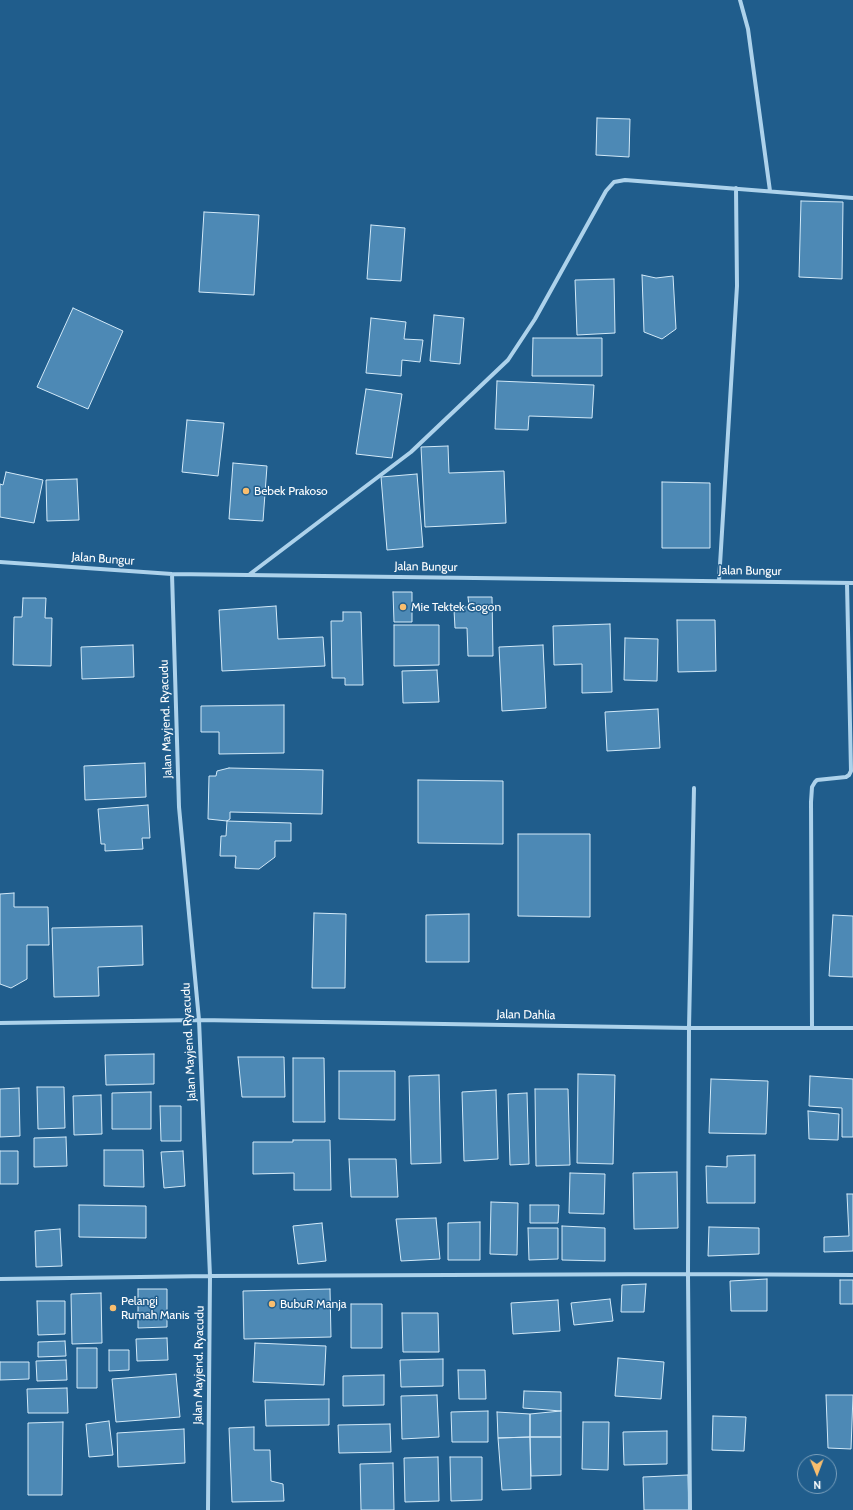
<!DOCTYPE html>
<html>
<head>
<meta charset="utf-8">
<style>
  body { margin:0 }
  #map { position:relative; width:853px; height:1510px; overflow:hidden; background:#205d8c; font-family:Cabin,sans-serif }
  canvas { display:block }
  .north { position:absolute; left:797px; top:1454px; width:40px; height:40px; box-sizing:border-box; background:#205d8c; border:1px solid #799eba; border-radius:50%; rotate:179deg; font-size:11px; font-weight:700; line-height:16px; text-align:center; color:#fff }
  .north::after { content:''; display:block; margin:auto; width:14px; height:18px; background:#f9be6e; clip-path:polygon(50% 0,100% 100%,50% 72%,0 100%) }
</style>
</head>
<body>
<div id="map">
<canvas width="853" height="1510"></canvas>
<div class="north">N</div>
</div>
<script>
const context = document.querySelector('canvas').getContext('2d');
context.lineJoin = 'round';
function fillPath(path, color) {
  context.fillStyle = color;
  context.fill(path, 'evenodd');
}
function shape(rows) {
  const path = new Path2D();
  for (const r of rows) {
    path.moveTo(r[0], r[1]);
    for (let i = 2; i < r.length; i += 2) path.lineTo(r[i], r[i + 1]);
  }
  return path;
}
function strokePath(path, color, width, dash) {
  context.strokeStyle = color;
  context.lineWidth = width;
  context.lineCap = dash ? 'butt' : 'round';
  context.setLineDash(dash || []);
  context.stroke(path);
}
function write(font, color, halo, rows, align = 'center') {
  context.font = font + ' Cabin,sans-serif';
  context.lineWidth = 3;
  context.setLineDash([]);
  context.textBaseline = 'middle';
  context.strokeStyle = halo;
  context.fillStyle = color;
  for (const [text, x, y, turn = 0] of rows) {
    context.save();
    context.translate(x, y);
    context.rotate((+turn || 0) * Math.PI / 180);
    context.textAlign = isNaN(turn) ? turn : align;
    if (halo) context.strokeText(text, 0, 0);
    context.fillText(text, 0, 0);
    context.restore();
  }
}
const building = shape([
  [597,118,630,119,629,157,596,155,597,118],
  [801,201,843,202,842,279,799,277,801,201],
  [204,212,259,215,254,295,199,292,204,212],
  [371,225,405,228,401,281,367,279,371,225],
  [642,275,656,278,673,276,676,329,662,339,644,332,642,275],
  [614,279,615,333,577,335,575,280,614,279],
  [73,308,123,331,88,409,37,387,73,308],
  [434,315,464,318,460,364,430,361,434,315],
  [371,318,406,322,404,339,423,340,420,362,402,360,401,376,366,373,371,318],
  [533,338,602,338,602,376,532,376,533,338],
  [497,381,594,385,592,418,529,416,528,430,495,429,497,381],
  [366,389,402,394,392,458,356,454,366,389],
  [187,420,224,423,218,476,182,472,187,420],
  [448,446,449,473,504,471,506,523,425,527,421,447,448,446],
  [233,463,267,466,263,521,229,519,233,463],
  [6,472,43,480,34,523,0,517,0,484,3,485,6,472],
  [417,474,423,547,387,550,381,477,417,474],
  [77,479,79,520,47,521,46,480,77,479],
  [662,482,710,483,710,548,662,548,662,482],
  [393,592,412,592,412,622,394,622,393,592],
  [468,597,492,597,493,656,468,656,467,628,455,628,454,610,469,606,468,597],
  [23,598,46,598,45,618,52,618,51,666,13,665,14,617,22,617,23,598],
  [276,606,278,639,323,637,325,666,222,671,219,610,276,606],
  [343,612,361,612,363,685,345,685,345,678,332,678,331,621,343,621,343,612],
  [677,620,715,620,716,671,678,672,677,620],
  [610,624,612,692,582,693,582,664,554,665,553,626,610,624],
  [394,625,439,625,439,665,394,666,394,625],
  [625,638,658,639,657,681,624,680,625,638],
  [133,645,134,677,82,679,81,647,133,645],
  [543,645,546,708,502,711,499,647,543,645],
  [437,670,439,702,403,703,402,671,437,670],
  [284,705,284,753,219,754,219,732,201,732,201,706,284,705],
  [658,709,660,748,607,751,605,712,658,709],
  [145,763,146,797,85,800,84,766,145,763],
  [229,768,323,770,322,814,230,812,230,819,227,821,208,819,209,776,216,776,217,771,229,768],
  [418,780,503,781,503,844,418,843,418,780],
  [148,805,150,838,142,838,143,849,105,851,105,844,101,844,98,809,148,805],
  [227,821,291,823,291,841,275,841,275,857,259,869,235,868,236,856,220,856,221,836,226,836,227,821],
  [518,834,590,834,590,917,518,916,518,834],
  [14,893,14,907,48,907,49,945,27,945,27,979,11,988,0,984,0,894,14,893],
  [314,913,346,914,345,988,312,988,314,913],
  [469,914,469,962,426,962,426,915,469,914],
  [833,915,853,916,853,977,829,976,833,915],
  [142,926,143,965,98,967,99,996,54,997,52,928,142,926],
  [154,1054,154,1084,106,1085,105,1055,154,1054],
  [238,1057,284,1057,285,1097,242,1097,238,1057],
  [293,1058,324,1058,325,1122,293,1122,293,1058],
  [339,1071,395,1071,395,1120,339,1119,339,1071],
  [578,1074,615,1075,613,1164,577,1163,578,1074],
  [439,1075,441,1163,411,1164,409,1076,439,1075],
  [810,1076,853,1079,853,1137,842,1137,842,1108,809,1106,810,1076],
  [711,1079,768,1081,766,1134,709,1133,711,1079],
  [37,1087,64,1087,65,1128,38,1129,37,1087],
  [19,1088,20,1136,0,1137,0,1089,19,1088],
  [535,1089,568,1089,570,1165,536,1166,535,1089],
  [496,1090,498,1159,464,1161,462,1092,496,1090],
  [151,1092,151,1129,112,1129,112,1093,151,1092],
  [527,1093,529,1164,510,1165,508,1094,527,1093],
  [101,1095,102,1134,74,1135,73,1096,101,1095],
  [160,1106,181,1106,181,1141,161,1141,160,1106],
  [808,1111,839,1114,838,1140,809,1139,808,1111],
  [66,1137,67,1166,34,1167,34,1138,66,1137],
  [293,1140,330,1140,331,1190,294,1190,294,1173,253,1174,253,1142,293,1142,293,1140],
  [104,1150,143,1150,144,1187,104,1186,104,1150],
  [0,1151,18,1151,18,1184,0,1184,0,1151],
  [183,1151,185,1186,164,1188,161,1152,183,1151],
  [755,1155,755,1203,707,1203,706,1166,727,1167,727,1156,755,1155],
  [349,1159,396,1159,398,1197,351,1197,349,1159],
  [677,1172,678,1228,634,1229,633,1173,677,1172],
  [570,1173,605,1174,604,1214,569,1213,570,1173],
  [847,1194,853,1194,853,1251,824,1252,824,1237,849,1236,847,1194],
  [491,1202,518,1203,517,1255,490,1254,491,1202],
  [79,1205,146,1206,146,1238,79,1237,79,1205],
  [530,1205,559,1205,558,1223,530,1223,530,1205],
  [436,1218,440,1259,401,1261,396,1219,436,1218],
  [480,1222,480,1260,448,1260,448,1223,480,1222],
  [322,1223,326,1261,298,1264,293,1226,322,1223],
  [562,1226,605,1228,605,1261,562,1260,562,1226],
  [709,1227,759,1228,759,1254,708,1256,709,1227],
  [528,1228,558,1228,558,1259,529,1260,528,1228],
  [60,1229,62,1266,36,1267,35,1231,60,1229],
  [767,1279,767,1311,731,1311,730,1281,767,1279],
  [840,1280,853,1280,853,1304,840,1304,840,1280],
  [646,1284,644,1312,621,1312,622,1285,646,1284],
  [138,1289,167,1289,167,1327,138,1328,138,1289],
  [330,1289,331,1337,244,1339,243,1291,330,1289],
  [101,1293,102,1343,72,1344,71,1294,101,1293],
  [610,1299,613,1321,574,1325,571,1303,610,1299],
  [558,1300,560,1331,513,1334,511,1303,558,1300],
  [37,1301,65,1301,65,1334,38,1335,37,1301],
  [351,1304,382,1304,382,1348,351,1348,351,1304],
  [402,1313,438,1313,439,1352,403,1352,402,1313],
  [167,1338,168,1360,137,1361,136,1339,167,1338],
  [65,1341,66,1356,38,1357,38,1342,65,1341],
  [255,1343,326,1346,324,1385,253,1382,255,1343],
  [77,1348,97,1348,97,1388,77,1388,77,1348],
  [109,1350,129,1350,129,1370,109,1371,109,1350],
  [618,1358,664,1362,661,1399,615,1396,618,1358],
  [443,1359,443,1386,401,1387,400,1360,443,1359],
  [66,1360,67,1380,37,1381,36,1361,66,1360],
  [0,1362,29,1362,29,1379,0,1380,0,1362],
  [458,1370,485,1370,486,1399,459,1399,458,1370],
  [176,1374,180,1417,116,1422,112,1379,176,1374],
  [384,1375,384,1405,343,1406,343,1376,384,1375],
  [67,1388,68,1413,28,1413,27,1389,67,1388],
  [524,1391,561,1392,561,1411,523,1408,524,1391],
  [437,1395,439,1437,402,1439,401,1396,437,1395],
  [826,1395,853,1395,851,1449,828,1448,826,1395],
  [329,1399,329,1425,266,1426,265,1400,329,1399],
  [488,1411,488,1442,452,1442,451,1412,488,1411],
  [561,1411,561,1437,530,1437,530,1414,561,1411],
  [497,1412,530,1414,530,1437,498,1438,497,1412],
  [713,1416,746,1417,744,1451,712,1450,713,1416],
  [109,1421,113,1455,89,1457,86,1424,109,1421],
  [63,1422,62,1495,28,1495,28,1423,63,1422],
  [583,1422,609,1422,608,1470,582,1469,583,1422],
  [390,1424,391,1452,339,1453,338,1425,390,1424],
  [254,1427,254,1450,270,1450,271,1481,283,1484,284,1501,232,1502,229,1428,254,1427],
  [184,1429,185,1463,118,1467,117,1433,184,1429],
  [667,1431,667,1464,624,1465,623,1432,667,1431],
  [530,1437,531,1489,502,1490,498,1438,530,1437],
  [530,1437,561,1437,561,1475,531,1476,530,1437],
  [438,1457,439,1501,405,1502,404,1458,438,1457],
  [450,1457,482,1457,482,1500,451,1501,450,1457],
  [393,1463,394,1510,361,1510,360,1464,393,1463],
  [688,1475,689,1510,644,1510,643,1477,688,1475]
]);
const minor = shape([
  [740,0,748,29,770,191],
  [0,562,172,574,853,583],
  [172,574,179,807,199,1020,210,1276,208,1510],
  [250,574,411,452,508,360,535,319,606,191,614,182,625,180,853,198],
  [719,581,737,286,736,188],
  [0,1023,199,1020,689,1028,853,1028],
  [812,1028,811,802,812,787,815,782,817,780,846,777,849,775,851,771,847,583],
  [0,1279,210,1276,688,1274,853,1275],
  [690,1510,688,1274,689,1028,694,788]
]);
const markers = [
  [246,491,4,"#f9be6e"],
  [403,607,4,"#f9be6e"],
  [272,1304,4,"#f9be6e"],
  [113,1308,4,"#f9be6e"]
];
const poiNames = [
  ["Bebek Prakoso",254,491],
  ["Mie Tektek Gogon",411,607],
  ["Pelangi",121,1301],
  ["Rumah Manis",121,1315],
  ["BubuR Manja",280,1304]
];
const streetNames = [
  ["Jalan Bungur",103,559,4],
  ["Jalan Bungur",426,567,1],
  ["Jalan Bungur",750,571,1],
  ["Jalan Mayjend. Ryacudu",166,719,-92],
  ["Jalan Dahlia",526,1015,1],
  ["Jalan Mayjend. Ryacudu",189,1042,-93],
  ["Jalan Mayjend. Ryacudu",199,1365,-89]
];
fillPath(building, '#4d89b5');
strokePath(building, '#d2e9f8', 1);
strokePath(minor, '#add2eb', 4);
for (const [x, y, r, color] of markers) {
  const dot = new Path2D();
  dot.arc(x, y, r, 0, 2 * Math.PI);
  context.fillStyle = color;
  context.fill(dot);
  strokePath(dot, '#205d8c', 1.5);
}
write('12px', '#fff', '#205d8c', poiNames, 'left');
write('12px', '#fff', '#205d8c', streetNames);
</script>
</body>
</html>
